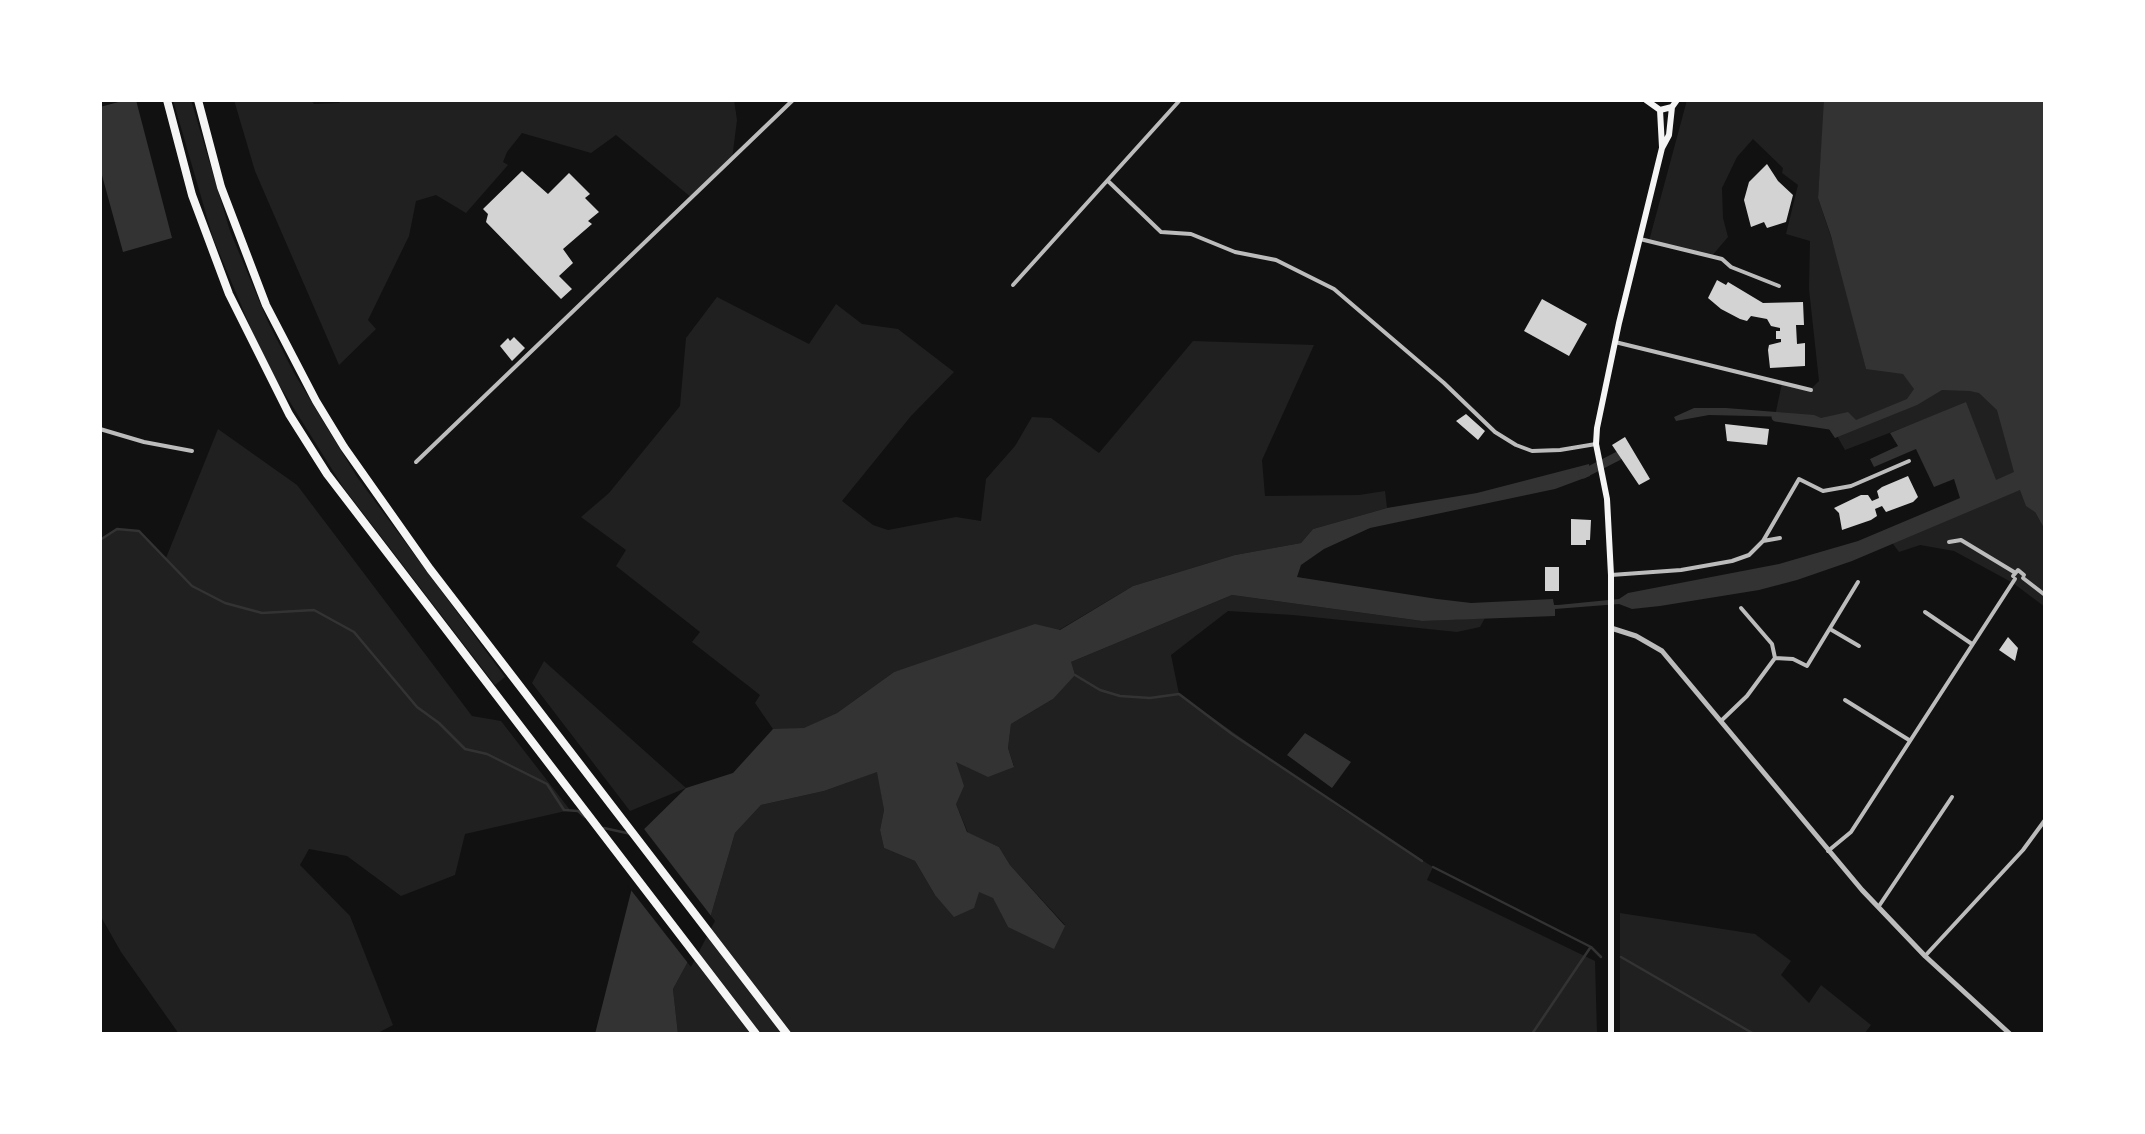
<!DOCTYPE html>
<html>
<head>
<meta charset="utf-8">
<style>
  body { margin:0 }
  #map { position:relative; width:2145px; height:1134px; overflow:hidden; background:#111; font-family:Commissioner,sans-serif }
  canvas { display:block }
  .frame { position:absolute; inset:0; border:102px solid #fff; pointer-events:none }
</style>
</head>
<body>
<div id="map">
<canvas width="2145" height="1134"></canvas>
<div class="frame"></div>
</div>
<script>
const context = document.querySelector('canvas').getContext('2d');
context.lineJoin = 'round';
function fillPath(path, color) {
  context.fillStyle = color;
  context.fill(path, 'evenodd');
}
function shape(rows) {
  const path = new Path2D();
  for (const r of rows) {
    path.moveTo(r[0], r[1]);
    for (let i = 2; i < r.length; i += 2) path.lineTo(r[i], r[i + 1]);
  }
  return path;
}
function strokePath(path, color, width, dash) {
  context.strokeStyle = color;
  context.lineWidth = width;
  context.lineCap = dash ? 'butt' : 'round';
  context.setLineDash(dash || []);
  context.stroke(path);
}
const green = shape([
  [173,100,191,100,230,231,268,322,294,373,357,477,505,677,495,685,343,487,278,383,252,331,213,238],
  [234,100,311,100,314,104,339,103,342,100,734,100,737,120,732,159,692,198,616,135,591,153,522,133,507,152,503,162,508,165,466,213,436,195,416,201,409,236,368,320,376,329,339,365,255,171],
  [1687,100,1825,100,1818,198,1836,252,1866,368,2045,100,2035,512,2045,530,2045,607,2013,583,1954,551,1920,545,1899,552,1888,537,1996,486,1949,410,1845,450,1831,425,1775,416,1782,383,1811,389,1819,381,1809,289,1810,241,1786,234,1798,185,1782,173,1783,168,1753,139,1737,157,1722,188,1723,218,1728,237,1711,257,1649,241],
  [717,297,809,344,836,304,862,324,898,329,954,372,911,416,842,501,873,525,888,530,956,517,981,521,986,479,1015,446,1032,417,1051,418,1099,453,1193,341,1314,345,1262,460,1265,496,1359,495,1385,491,1387,508,1313,529,1301,543,1235,555,1133,586,1059,630,894,672,837,713,804,729,773,729,755,703,760,695,692,642,700,632,616,566,626,550,581,517,609,493,680,406,686,338],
  [218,429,297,485,472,716,501,721,570,810,465,834,455,875,401,896,347,856,309,849,300,865,350,916,393,1025,376,1034,179,1034,121,952,100,915,100,540,117,529,139,531,166,558],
  [1232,595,1422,621,1485,618,1480,627,1457,632,1293,615,1228,611,1171,655,1179,694,1343,810,1433,867,1427,880,1595,961,1597,1034,678,1034,673,989,708,925,735,833,761,805,824,791,878,771,884,810,880,830,884,848,915,861,935,895,978,891,993,897,1008,927,1065,925,1010,865,999,847,968,833,956,804,956,761,1014,766,1008,748,1011,724,1053,699,1071,662],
  [544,661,686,788,630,811,532,683],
  [1620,913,1755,934,1791,961,1781,975,1809,1003,1821,985,1871,1025,1864,1034,1620,1034]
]);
const water = shape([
  [126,100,136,100,172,238,123,252,100,168,100,107],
  [1824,100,2045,100,2045,530,2035,512,2026,506,2020,490,1852,561,1797,580,1759,590,1660,606,1632,609,1619,604,1555,609,1555,616,1422,621,1232,595,1071,662,1075,675,1053,699,1011,724,1008,748,1014,767,988,777,956,762,964,786,956,804,967,832,999,847,1010,865,1065,926,1054,949,1008,927,993,898,979,892,974,908,954,917,935,895,915,861,884,848,880,830,884,810,877,772,824,791,761,805,735,833,708,925,673,989,678,1034,595,1034,633,884,632,841,686,788,733,773,773,729,804,728,837,713,894,672,1035,624,1060,630,1133,586,1235,555,1301,543,1313,529,1387,508,1477,493,1589,464,1590,476,1555,489,1370,528,1324,549,1301,565,1297,577,1437,599,1471,603,1553,599,1554,605,1558,605,1619,599,1628,593,1779,564,1858,541,1960,498,1954,479,1934,487,1916,449,1874,467,1870,459,1898,446,1890,433,1966,402,1996,480,2014,472,1997,410,1979,393,1970,391,1942,390,1917,405,1835,438,1829,429,1820,426,1820,421,1792,417,1709,415,1676,421,1674,417,1694,408,1726,408,1814,415,1821,418,1848,412,1856,420,1907,399,1914,389,1903,374,1866,369,1831,236,1818,198],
  [1305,733,1351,762,1332,788,1287,755]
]);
const pier = shape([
  [641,825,715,921,691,967,627,885,627,841]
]);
const stream = shape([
  [100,540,117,529,139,531,192,586,225,603,262,613,314,610,354,632,417,707,439,723,465,749,487,754,547,784,564,810,578,811,585,817],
  [1075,675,1100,690,1120,696,1150,698,1179,694,1232,734,1422,861],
  [604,828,631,834],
  [1433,867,1591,947,1601,957],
  [1621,957,1754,1034],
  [1532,1034,1590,948]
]);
const canal = shape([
  [1776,417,1830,425],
  [1583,474,1618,456]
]);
const building = shape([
  [1767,164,1778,181,1793,195,1786,222,1767,228,1764,222,1751,227,1744,200,1749,182],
  [522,171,548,194,569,173,590,194,585,198,599,212,588,221,592,224,563,249,573,263,559,276,572,289,561,299,486,222,488,214,483,209],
  [1717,280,1726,285,1728,282,1763,303,1803,302,1804,325,1796,325,1797,344,1805,343,1805,366,1770,368,1768,350,1769,345,1781,342,1781,339,1776,339,1776,331,1780,331,1780,328,1771,326,1767,319,1751,316,1747,321,1740,319,1721,309,1708,298],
  [1542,299,1587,324,1569,356,1524,331],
  [514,337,525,348,512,361,500,346,508,338,510,341],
  [1466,414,1485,431,1478,440,1456,421],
  [1725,424,1769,429,1767,445,1727,441],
  [1625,437,1650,479,1639,485,1612,445],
  [1908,476,1918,497,1913,502,1886,512,1882,506,1875,509,1877,516,1871,520,1842,530,1839,513,1834,508,1861,495,1868,495,1872,501,1879,498,1877,491,1882,487],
  [1571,519,1591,520,1590,540,1586,540,1586,545,1571,545],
  [1545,567,1559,567,1559,591,1545,591],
  [2008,637,2018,648,2015,661,1999,650]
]);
const minor = shape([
  [1108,181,1161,232,1191,234,1235,252,1276,260,1334,289,1444,383,1495,432,1516,445,1532,451,1560,450,1596,444],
  [1640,239,1722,259,1731,267,1779,286],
  [1013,285,1180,100],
  [1615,342,1811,390],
  [100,429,144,442,192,451],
  [416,462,793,100],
  [1763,541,1799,479,1823,491,1851,486,1909,461],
  [1949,542,1961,540,2014,572],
  [1611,575,1681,570,1732,561,1749,555,1763,541,1780,538],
  [2013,576,2018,570,2024,575],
  [2023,578,2045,595],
  [1925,612,1972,644],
  [1830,629,1859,646],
  [1775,658,1793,659,1807,666,1858,582],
  [1845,700,1909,740],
  [1722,720,1747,696,1775,658,1772,644,1741,608],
  [1828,851,1851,832,2015,579],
  [1879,906,1952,797],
  [1925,956,2023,850,2045,820]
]);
const tertiary = shape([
  [1611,628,1636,636,1662,651,1862,890,1925,956,2010,1034]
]);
const secondary = shape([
  [1646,100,1660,110,1672,107,1677,100],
  [1660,110,1662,147],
  [1611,1034,1611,575,1607,499,1596,444,1597,428,1619,323,1662,148,1669,135,1672,107]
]);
const motorway = shape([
  [167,100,192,195,229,294,289,414,327,474,756,1034],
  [198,100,221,187,266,305,316,401,344,447,430,569,787,1034]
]);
fillPath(green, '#202020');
fillPath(water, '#333');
fillPath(pier, '#111');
strokePath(stream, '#333', 2.5);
strokePath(canal, '#333', 9);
fillPath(building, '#d3d3d3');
strokePath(minor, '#bcbcbc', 4);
strokePath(tertiary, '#bcbcbc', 5);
strokePath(secondary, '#f5f5f5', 6);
strokePath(motorway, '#f5f5f5', 8);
</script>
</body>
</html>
